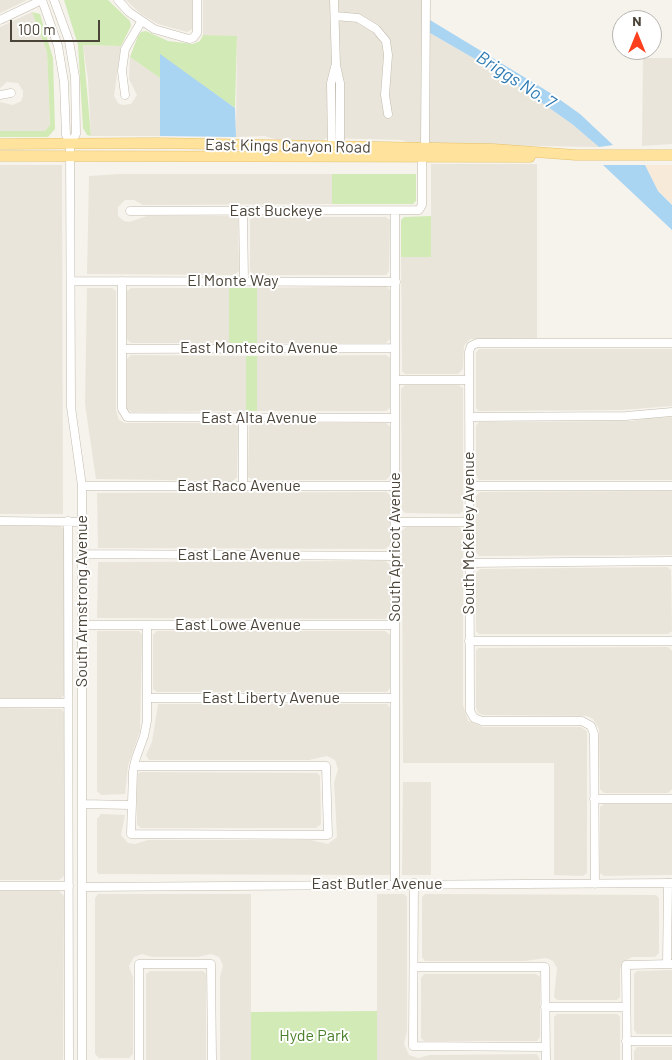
<!DOCTYPE html>
<html>
<head>
<meta charset="utf-8">
<style>
  body { margin:0 }
  #map { position:relative; width:672px; height:1060px; overflow:hidden; background:#f6f3ec; font-family:Barlow,sans-serif }
  canvas { display:block }
  .north { position:absolute; left:612px; top:10px; width:50px; height:50px; box-sizing:border-box; background:#fff; border:1px solid #b7b4b0; border-radius:50%; rotate:0deg; font-size:14px; font-weight:700; line-height:20px; text-align:center; color:#4b4439 }
  .north::after { content:''; display:block; margin:auto; width:18px; height:22px; background:#fc3f1d; clip-path:polygon(50% 0,100% 100%,50% 72%,0 100%) }
  .scale { position:absolute; left:10px; top:20px; width:90px; height:22px; box-sizing:border-box; border:2px solid #4b4439; border-top:0; padding-left:6px; font-size:15px; line-height:18px; white-space:nowrap; color:#4b4439; -webkit-text-stroke:4px #fff; paint-order:stroke }
</style>
</head>
<body>
<div id="map">
<canvas width="672" height="1060"></canvas>
<div class="north">N</div>
<div class="scale">100 m</div>
</div>
<script>
const context = document.querySelector('canvas').getContext('2d');
context.lineJoin = 'round';
function fillPath(path, color) {
  context.fillStyle = color;
  context.fill(path, 'evenodd');
}
function shape(rows) {
  const path = new Path2D();
  for (const r of rows) {
    path.moveTo(r[0], r[1]);
    for (let i = 2; i < r.length; i += 2) path.lineTo(r[i], r[i + 1]);
  }
  return path;
}
function strokePath(path, color, width, dash) {
  context.strokeStyle = color;
  context.lineWidth = width;
  context.lineCap = dash ? 'butt' : 'round';
  context.setLineDash(dash || []);
  context.stroke(path);
}
function write(font, color, halo, rows, align = 'center') {
  context.font = font + ' Barlow,sans-serif';
  context.lineWidth = 4;
  context.setLineDash([]);
  context.textBaseline = 'middle';
  context.strokeStyle = halo;
  context.fillStyle = color;
  for (const [text, x, y, turn = 0] of rows) {
    context.save();
    context.translate(x, y);
    context.rotate((+turn || 0) * Math.PI / 180);
    context.textAlign = isNaN(turn) ? turn : align;
    if (halo) context.strokeText(text, 0, 0);
    context.fillText(text, 0, 0);
    context.restore();
  }
}
const residential = shape([
  [0,0,27,0,0,13],
  [126,0,192,0,192,29,187,32,158,24,141,14],
  [203,0,430,0,430,33,501,74,572,124,599,147,412,144,402,140,327,138,323,140,278,140,264,136,236,137,237,37,203,35],
  [32,12,47,52,50,125,45,131,0,131,0,102,13,105,21,101,23,96,23,91,18,83,7,82,0,88,0,27],
  [83,45,121,46,114,96,118,103,122,105,131,104,137,95,129,79,130,57,160,78,160,136,91,136,88,80],
  [643,58,672,58,672,144,642,146],
  [431,164,537,164,537,338,470,339,464,346,463,369,458,374,405,374,402,371,401,257,431,257],
  [0,165,62,165,63,514,0,514],
  [120,174,332,174,332,204,143,205,134,200,125,200,118,207,118,216,124,221,129,222,147,216,235,216,238,220,239,271,234,275,87,274,89,176],
  [254,217,386,217,390,220,389,271,386,275,254,275,250,271,250,220],
  [386,286,390,290,390,339,386,343,257,343,257,288],
  [87,288,112,288,116,291,116,410,119,420,125,423,234,423,238,427,237,477,233,481,96,479,85,404],
  [131,288,229,288,229,343,131,343,127,339,127,291],
  [479,349,672,349,672,406,622,410,479,411,476,408,476,353],
  [131,355,246,356,246,411,132,412,127,409,127,359],
  [386,355,390,358,390,408,386,411,257,411,257,356],
  [405,385,458,385,463,388,463,511,459,514,405,513,402,510,401,389],
  [672,417,672,480,479,480,476,475,476,426,479,422,632,421,649,418],
  [253,423,386,423,390,427,390,476,386,480,253,480,248,477,249,427],
  [672,491,672,555,479,556,476,552,476,496,480,492],
  [386,492,390,495,390,545,385,549,98,548,97,493],
  [0,526,60,526,64,529,64,695,61,698,0,698],
  [406,527,459,527,463,530,463,705,468,721,483,727,581,727,587,731,587,873,583,876,554,875,554,763,403,763,402,531],
  [385,561,390,565,390,615,385,619,97,618,98,562],
  [667,567,671,570,672,631,668,634,479,634,476,631,476,573,480,569],
  [97,631,139,631,142,635,140,731,128,766,125,794,101,795,97,791],
  [157,631,385,631,390,635,390,688,387,692,157,692,153,689,153,635],
  [668,647,672,651,672,789,668,793,604,793,600,789,599,729,593,719,587,716,483,715,478,713,476,707,476,651,478,648],
  [158,704,387,704,390,708,390,875,99,874,97,872,97,819,101,814,125,815,121,835,128,843,135,844,148,840,311,840,328,844,337,837,334,783,338,769,335,760,327,756,309,760,149,760,146,755,152,742],
  [0,708,61,709,64,712,64,876,59,880,0,880],
  [141,772,317,773,320,776,321,824,316,828,141,828,137,825,137,786,138,774],
  [403,782,431,782,431,875,402,875],
  [604,804,672,804,672,875,604,876,600,873,600,807],
  [0,891,59,891,64,896,63,1060,0,1060],
  [98,894,251,894,251,1060,220,1060,220,977,223,965,219,957,211,954,198,957,152,957,142,954,134,957,129,966,133,978,133,1054,129,1058,99,1058,95,1054,95,898],
  [377,894,404,894,407,897,407,1031,404,1044,409,1055,418,1058,430,1055,537,1054,540,1060,377,1060],
  [425,894,656,895,659,898,659,953,655,957,632,957,623,962,620,969,620,997,617,1000,557,1000,554,997,557,968,553,961,546,958,525,961,425,961,422,957,422,897],
  [672,970,672,1034,637,1034,634,1030,634,974,637,971],
  [150,971,203,971,206,974,206,1060,146,1060,146,974],
  [424,974,536,974,540,977,540,1037,537,1041,424,1041,421,1038,421,978],
  [557,1014,617,1014,620,1017,620,1060,554,1060,554,1017],
  [637,1047,672,1047,672,1060,634,1060,634,1051]
]);
const commercial = shape([
  [645,165,672,165,672,205,658,191]
]);
const green = shape([
  [64,0,108,0,130,21,131,26,121,46,83,45,91,136,87,135,83,128,78,45],
  [32,12,40,14,53,58,55,129,48,137,0,137,0,131,45,131,50,125,47,52],
  [146,31,168,41,193,44,200,41,203,35,237,36,235,108,160,55,160,78,130,57,138,36,141,32],
  [332,174,416,174,416,201,413,204,332,204],
  [431,216,431,257,401,257,401,220,404,217],
  [229,288,257,288,257,343,229,343],
  [246,356,257,356,257,411,246,411],
  [377,1011,377,1060,251,1060,251,1012]
]);
const water = shape([
  [430,20,552,94,580,114,613,145,599,147,572,124,501,74,430,33],
  [160,54,235,108,236,137,160,136],
  [603,165,645,165,658,191,672,205,672,230]
]);
const minor = shape([
  [42,0,58,46,64,82,66,135,70,144,71,407,82,486,82,1060],
  [54,0,69,41,75,77,76,134,70,144],
  [118,0,129,12,154,29,189,39,193,38,197,33,197,0],
  [334,0,336,65,340,83,340,150],
  [335,16,358,18,376,29,386,41,388,55,385,95,388,114],
  [0,20,42,0],
  [0,95,11,93],
  [125,95,122,71,125,49,141,22],
  [425,148,426,0],
  [332,150,331,83,335,67],
  [130,211,419,210,422,205,422,157],
  [243,211,244,281],
  [395,211,395,884],
  [71,281,396,282],
  [122,281,122,409,127,417,395,418],
  [122,349,395,348],
  [395,380,469,380],
  [469,417,626,416,672,412],
  [243,418,243,486],
  [82,486,395,486],
  [469,486,672,486],
  [0,521,82,522],
  [68,521,69,1060],
  [395,522,469,522],
  [82,554,395,556],
  [469,563,672,561],
  [82,625,395,625],
  [469,641,672,641],
  [148,698,395,698],
  [0,703,68,703],
  [134,766,326,766,328,835,131,834,133,772,134,766,136,758,144,736,147,721,147,625],
  [594,799,672,799],
  [82,804,131,805],
  [414,883,413,1046,545,1047],
  [595,884,594,734,591,726,582,721,482,721,474,718,470,711,469,352,471,346,477,343,672,343],
  [0,886,69,886],
  [82,887,672,883],
  [667,964,668,883],
  [414,967,545,967,546,1060],
  [545,1007,626,1007],
  [626,1041,672,1041],
  [139,1060,139,964,211,964,212,1060],
  [627,1060,626,965,672,964]
]);
const major = shape([
  [0,144,156,143,493,149,576,155,672,155],
  [0,156,530,157]
]);
const streetNames = [
  ["East Kings Canyon Road",288,146,1],
  ["East Buckeye",276,211],
  ["El Monte Way",233,281],
  ["East Montecito Avenue",259,348],
  ["East Alta Avenue",259,418],
  ["East Raco Avenue",239,486],
  ["South McKelvey Avenue",469,533,-90],
  ["South Apricot Avenue",395,547,-90],
  ["East Lane Avenue",239,555],
  ["South Armstrong Avenue",82,601,-90],
  ["East Lowe Avenue",238,625],
  ["East Liberty Avenue",271,698],
  ["East Butler Avenue",377,884]
];
const parkNames = [
  ["Hyde Park",314,1036]
];
const waterNames = [
  ["Briggs No. 7",516,80,33]
];
fillPath(residential, '#eae5da');
fillPath(commercial, '#f7ead8');
fillPath(green, '#d2eab5');
fillPath(water, '#a9d4f2');
strokePath(minor, '#c2bbae', 9);
strokePath(major, '#e6c16a', 11);
strokePath(minor, '#fff', 8);
strokePath(major, '#ffe39c', 10);
write('16px', '#4b4439', '#fff', streetNames);
write('16px', '#4a7f2a', '#fff', parkNames);
write('italic 18px', '#2e7ab2', '#fff', waterNames);
</script>
</body>
</html>
